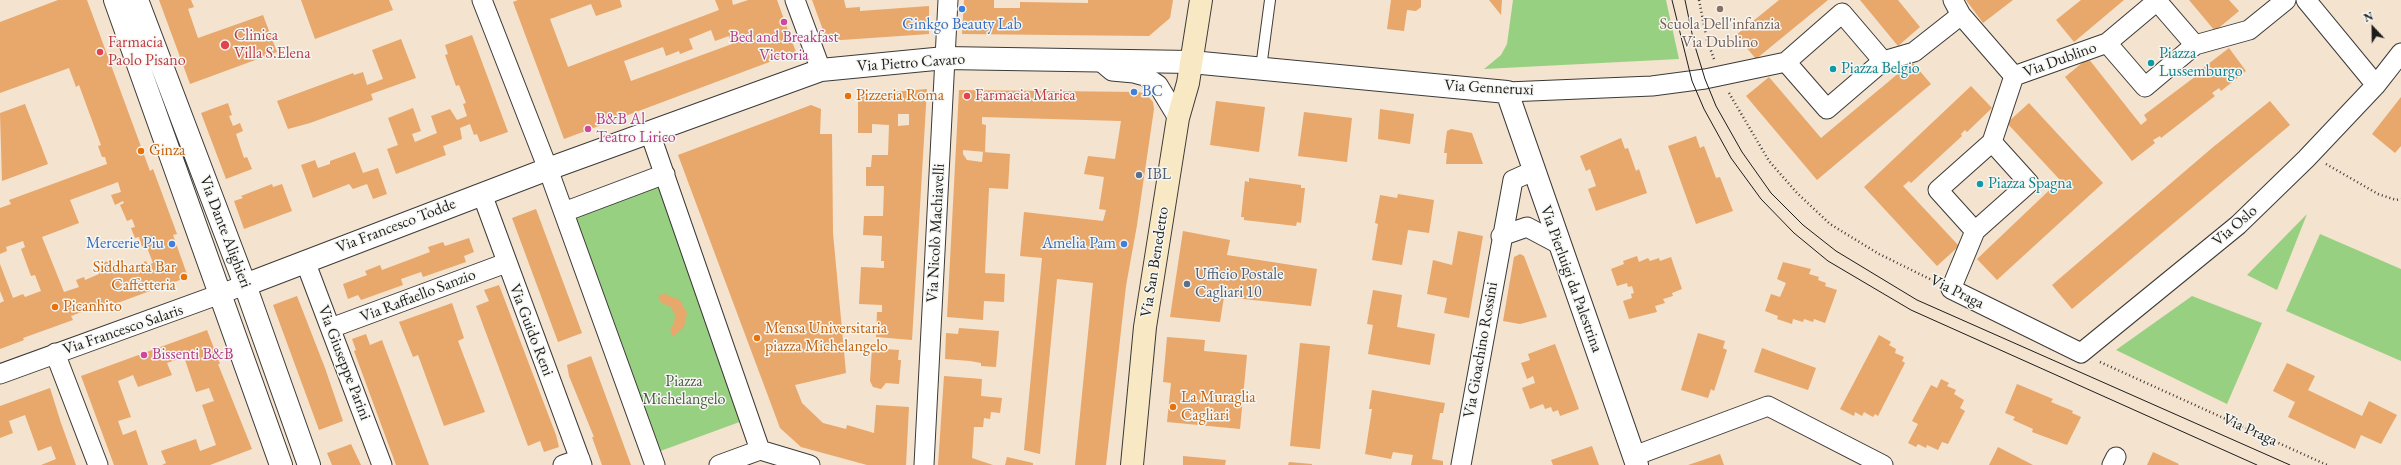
<!DOCTYPE html>
<html>
<head>
<meta charset="utf-8">
<style>
  body { margin:0 }
  #map { position:relative; width:2401px; height:465px; overflow:hidden; background:#f4e3ce; font-family:"EB Garamond",serif }
  canvas { display:block }
  .north { position:absolute; left:2353px; top:8px; width:40px; height:40px; -webkit-text-stroke:3px #f6f6f2; paint-order:stroke; rotate:338deg; font-size:11px; font-weight:700; line-height:16px; text-align:center; color:#1c1c1c }
  .north::after { content:''; display:block; margin:auto; width:14px; height:18px; background:#1c1c1c; clip-path:polygon(50% 0,100% 100%,50% 72%,0 100%) }
</style>
</head>
<body>
<div id="map">
<canvas width="2401" height="465"></canvas>
<div class="north">N</div>
</div>
<script>
const context = document.querySelector('canvas').getContext('2d');
context.lineJoin = 'round';
function fillPath(path, color) {
  context.fillStyle = color;
  context.fill(path, 'evenodd');
}
function shape(rows) {
  const path = new Path2D();
  for (const r of rows) {
    path.moveTo(r[0], r[1]);
    for (let i = 2; i < r.length; i += 2) path.lineTo(r[i], r[i + 1]);
  }
  return path;
}
function strokePath(path, color, width, dash) {
  context.strokeStyle = color;
  context.lineWidth = width;
  context.lineCap = dash ? 'butt' : 'round';
  context.setLineDash(dash || []);
  context.stroke(path);
}
function write(font, color, halo, rows, align = 'center') {
  context.font = font + ' "EB Garamond",serif';
  context.lineWidth = 3;
  context.setLineDash([]);
  context.textBaseline = 'middle';
  context.strokeStyle = halo;
  context.fillStyle = color;
  for (const [text, x, y, turn = 0] of rows) {
    context.save();
    context.translate(x, y);
    context.rotate((+turn || 0) * Math.PI / 180);
    context.textAlign = isNaN(turn) ? turn : align;
    if (halo) context.strokeText(text, 0, 0);
    context.fillText(text, 0, 0);
    context.restore();
  }
}
const green = shape([
  [1513,0,1666,0,1679,59,1484,69,1501,55,1507,44],
  [659,183,745,420,655,453,569,215],
  [2307,214,2277,290,2247,275],
  [2320,234,2401,269,2401,361,2286,311],
  [2192,296,2262,323,2227,404,2116,350]
]);
const building = shape([
  [58,0,87,0,150,171,153,169,177,234,173,235,188,277,112,305,111,301,71,316,73,320,23,338,24,340,0,349,0,303,4,301,0,291,0,264,13,298,23,294,25,297,41,291,35,275,31,276,21,249,25,247,23,241,6,247,7,251,0,254,0,208,11,204,9,200,107,164,105,157,102,157,98,146,101,145,79,85,76,87,69,68,0,93,0,22],
  [118,182,121,192,111,195,115,205,123,201,124,203,120,205,127,221,132,219,135,227,131,228,135,238,139,237,142,247,146,245,153,263,148,265,146,261,113,274,108,261,96,265,99,274,85,280,84,277,76,280,79,287,64,292,42,237,79,223,70,200],
  [159,0,191,0,194,7,188,9,198,38,263,15,277,52,190,84],
  [301,0,389,0,393,10,315,39],
  [518,0,620,0,622,7,596,16,591,4,550,19,568,67,719,10,715,0,732,0,733,5,748,0,777,0,796,52,564,139,513,2],
  [711,30,715,41,729,36,732,44,631,81,624,61,663,47,666,56,679,51,680,54,693,49,689,39],
  [812,0,844,0,846,8,860,7,860,11,929,6,929,34,827,41],
  [964,0,994,0,994,8,1020,8,1020,2,1088,3,1088,0,1173,0,1170,18,1149,36,962,34],
  [1391,0,1421,0,1421,7,1416,11,1407,10,1404,31,1387,29],
  [1489,0,1502,0,1501,15],
  [1779,0,1828,0,1756,59,1736,35],
  [1860,0,1898,0,1920,27,1898,46],
  [1966,0,2013,0,1983,23],
  [2081,0,2124,0,2074,42,2056,20],
  [2189,0,2229,0,2239,11,2215,31],
  [472,35,508,132,480,142,477,134,474,135,470,124,460,128,462,139,443,146,446,155,396,174,387,149,398,145,388,118,413,108,421,131,412,134,415,142,437,133,431,116,450,109,457,120,467,116,463,104,466,103,459,85,456,86,445,55,448,54,445,45],
  [401,39,416,78,371,94,373,100,310,123,288,129,277,101,353,73,354,75,363,72,367,85,383,79,372,50],
  [2229,48,2246,71,2221,91,2219,88,2212,93,2215,96,2161,138,2160,136,2153,140,2155,143,2132,161,2065,77,2088,58,2141,125,2147,120,2144,115,2204,70,2203,68],
  [1912,62,1931,84,1817,180,1746,96,1769,77,1821,138],
  [1971,86,1992,108,1967,132,1965,130,1961,134,1962,136,1911,183,1909,181,1903,186,1959,246,1937,266,1864,187],
  [927,89,912,340,876,337,877,312,882,312,882,305,859,304,861,267,884,268,884,261,881,261,882,236,863,235,864,216,883,216,884,186,866,186,866,167,871,167,872,155,888,155,889,125,872,124,872,133,858,133,858,95],
  [898,114,909,114,909,125,898,126],
  [959,90,1139,92,1146,94,1153,102,1154,109,1137,225,1126,286,1106,465,1075,465,1093,283,1057,279,1040,454,1024,450,1042,258,1020,256,1024,212,1103,221,1106,210,1099,209,1104,177,1084,174,1088,156,1115,159,1121,121,982,117,982,124,986,125,985,152,963,150,963,154,967,160,982,162,983,152,1010,154,1008,189,989,188,985,273,1005,274,1004,302,984,301,983,320,947,317],
  [2401,97,2401,146,2395,153,2372,134],
  [1216,101,1265,107,1259,152,1210,145],
  [2270,101,2290,125,2072,309,2052,285,2212,148],
  [228,103,232,115,229,116,233,126,240,123,243,131,236,134,244,158,247,157,252,169,226,179,201,113],
  [2029,103,2103,183,1997,280,1977,259,2060,180,2007,123],
  [25,104,48,164,2,181,0,113],
  [811,105,821,109,820,134,832,134,833,233,846,373,795,385,802,403,823,423,846,429,847,425,874,433,876,405,909,407,906,465,867,465,801,447,780,428,678,155],
  [1380,109,1414,114,1410,144,1378,139],
  [1304,112,1352,118,1347,162,1298,156],
  [1451,129,1472,133,1483,164,1446,164,1447,153,1444,153,1447,131],
  [1696,136,1700,148,1704,146,1716,178,1720,177,1733,211,1696,224,1668,146],
  [1621,138,1625,149,1628,148,1636,171,1639,169,1647,193,1596,211,1588,189,1596,186,1590,169,1586,171,1580,156],
  [355,152,363,173,378,168,387,194,373,199,367,184,353,189,349,184,313,198,301,165,315,160,318,168,330,164,330,161],
  [1249,178,1301,185,1301,188,1305,188,1301,223,1297,222,1296,226,1244,220,1244,217,1241,217,1245,181,1249,182],
  [272,184,273,187,282,184,292,211,244,229,234,201,243,198,241,196],
  [1398,194,1434,200,1429,233,1408,230,1402,265,1372,260,1378,224,1375,223,1380,195,1397,198],
  [536,209,582,333,558,342,512,218],
  [1183,231,1230,240,1227,255,1317,269,1311,306,1224,297,1220,322,1170,317],
  [1458,231,1483,236,1469,318,1444,313,1447,298,1427,294,1433,260,1452,265],
  [469,238,474,252,464,256,466,262,423,277,421,272,401,279,403,285,361,300,358,295,348,299,343,284,367,275,365,271,380,265,382,270,430,252,428,247,443,242,445,246],
  [1520,254,1524,256,1547,317,1520,324,1503,321,1514,257],
  [1637,256,1639,262,1648,258,1650,261,1659,258,1660,261,1671,257,1682,289,1672,293,1673,296,1663,299,1665,303,1655,306,1657,312,1629,319,1623,301,1632,298,1631,294,1634,293,1632,286,1628,287,1627,283,1617,286,1611,269,1624,264,1623,261],
  [1783,262,1811,269,1809,274,1819,277,1818,280,1826,283,1825,286,1837,290,1825,323,1814,319,1813,322,1804,319,1803,322,1793,319,1792,324,1777,319,1778,316,1765,311,1771,294,1780,297,1786,283,1777,279],
  [499,285,556,435,559,447,544,452,540,441,528,446,476,306,489,301,484,290],
  [1373,290,1402,295,1397,327,1435,334,1430,365,1368,354,1373,325,1367,324],
  [665,294,680,300,687,313,684,327,673,337,670,330,674,323,675,315,671,307,661,303,658,295],
  [297,296,325,368,343,421,319,430,273,305],
  [452,303,464,338,458,341,485,412,444,426,418,355,413,357,399,322],
  [959,328,999,331,996,367,981,366,981,363,970,361,945,359,946,333,958,334],
  [207,330,220,364,218,364,252,449,210,465,162,465,166,463,161,451,196,439,200,451,216,445,202,405,214,401,209,388,196,392,184,357,167,363,172,375,138,387,133,375,118,381,131,417,118,421,123,435,136,430,148,465,114,465,81,376],
  [1698,333,1725,341,1723,348,1727,350,1714,391,1711,389,1708,398,1681,390],
  [366,334,370,345,382,340,429,465,396,465,354,351,356,350,352,339],
  [1879,335,1891,342,1889,345,1896,349,1895,353,1904,357,1902,361,1905,363,1878,416,1875,414,1873,417,1864,412,1862,416,1855,412,1854,416,1840,409],
  [1167,337,1205,340,1204,351,1247,355,1240,429,1167,422,1171,383,1163,382],
  [1300,343,1330,346,1320,449,1290,446],
  [1555,344,1579,409,1560,416,1558,410,1553,412,1551,407,1545,409,1543,404,1530,409,1522,388,1535,383,1533,376,1527,379,1521,363,1530,360,1528,354],
  [872,348,899,350,898,360,901,360,899,384,886,383,881,389,873,387,870,381],
  [1762,348,1816,368,1808,390,1754,372],
  [591,356,631,465,602,465,592,437,594,437,569,376,567,365],
  [2287,363,2315,376,2308,390,2362,416,2369,401,2397,415,2381,444,2361,435,2355,449,2288,417,2295,402,2273,391],
  [944,376,982,379,981,396,1002,398,1000,413,991,412,990,419,984,418,983,427,974,427,972,458,993,465,938,465],
  [1941,379,1949,383,1947,386,1956,390,1954,394,1964,400,1960,408,1965,411,1948,444,1942,442,1938,450,1927,445,1926,448,1918,444,1916,447,1908,443,1918,424,1912,421,1931,385,1937,388],
  [2017,384,2053,399,2051,402,2073,411,2072,413,2081,417,2067,445,2032,432,2033,429,2013,420,2015,417,2005,413],
  [50,388,61,423,76,465,41,465,56,459,51,446,38,451,25,415,9,421,13,433,0,438,0,406],
  [1372,390,1445,403,1443,413,1440,413,1432,459,1443,461,1443,465,1411,465,1413,455,1393,452,1391,459,1365,454,1372,409,1369,409],
  [351,444,361,465,332,465,327,453],
  [1592,446,1599,465,1553,465,1551,460],
  [1998,447,2033,465,1989,465],
  [2153,452,2179,464,2178,465,2147,465],
  [1720,454,1724,465,1688,465,1703,460],
  [1183,456,1226,460,1225,465,1183,465],
  [1007,457,1033,463,1033,465,1005,465],
  [1289,462,1312,464,1312,465,1288,465]
]);
const path = shape([
  [1699,0,1707,40,1714,59],
  [1729,93,1769,161,1797,193,1830,224,1879,254,1936,282],
  [2326,164,2378,194,2396,200,2401,199],
  [2100,362,2327,465]
]);
const service = shape([
  [1261,68,1270,0]
]);
const minor = shape([
  [482,0,548,169,655,465],
  [795,0,821,70],
  [1953,0,1961,15,2014,76,2107,43,2157,1,2195,45,2145,87,2107,43],
  [2306,0,2376,85],
  [2195,45,2249,30,2286,0],
  [1099,60,1112,71,1134,73,1145,76,1158,85,1178,118],
  [1883,61,1842,13,1786,62,1827,109,1883,61,1914,52,1961,15],
  [1507,92,1652,86,1705,79,1786,62],
  [650,133,760,450],
  [1992,142,2029,183,1975,231,1938,190,1992,142,2014,76],
  [482,194,582,465],
  [564,212,665,174],
  [1975,231,1951,289,2081,353,2238,225,2306,159,2376,85,2401,53],
  [1501,236,1527,227,1559,244],
  [305,261,382,465],
  [331,328,506,263],
  [55,353,98,465],
  [0,374,245,285],
  [760,450,810,465],
  [1634,456,1768,406,1883,465],
  [563,465,580,459],
  [719,465,760,450],
  [924,465,948,0],
  [1461,465,1513,180,1533,171],
  [2112,465,2116,457]
]);
const tertiary = shape([
  [115,0,281,465],
  [137,0,245,285,309,465],
  [245,285,548,169,821,70,945,58,1191,62,1507,92,1637,465]
]);
const secondary = shape([
  [1132,465,1145,327,1178,118,1188,83,1201,0]
]);
const tram = shape([
  [1672,0,1692,81,1704,109,1731,158,1761,199,1794,233,1828,261,1911,310,2257,465],
  [1685,0,1694,43,1705,79,1716,106,1742,152,1771,193,1803,225,1836,251,1917,300,2290,465]
]);
const markers = [
  [962,9,4,"#3f7fe0"],
  [1720,9,4,"#8d6e63"],
  [784,22,4,"#d1479c"],
  [225,45,5,"#e0444e"],
  [100,52,4,"#e0444e"],
  [2151,63,4,"#0f9aa8"],
  [1833,69,4,"#0f9aa8"],
  [1134,92,4,"#3f7fe0"],
  [848,96,4,"#e8710a"],
  [967,96,4,"#e0444e"],
  [588,129,4,"#d1479c"],
  [141,151,4,"#e8710a"],
  [1139,175,4,"#5c6f8a"],
  [1980,184,4,"#0f9aa8"],
  [172,244,4,"#3f7fe0"],
  [1124,244,4,"#3f7fe0"],
  [184,277,4,"#e8710a"],
  [1187,284,4,"#5c6f8a"],
  [55,307,4,"#e8710a"],
  [757,338,4,"#e8710a"],
  [144,355,4,"#d1479c"],
  [1173,407,4,"#e8710a"]
];
const shopNames = [
  ["Ginkgo Beauty Lab",962,25,"center"],
  ["BC",1142,92,"left"],
  ["Mercerie Piu",164,244],
  ["Amelia Pam",1116,244]
];
const educationNames = [
  ["Scuola Dell'infanzia",1720,25],
  ["Via Dublino",1720,43]
];
const healthNames = [
  ["Clinica",234,36],
  ["Villa S.Elena",234,54],
  ["Farmacia",108,43],
  ["Paolo Pisano",108,61],
  ["Farmacia Marica",975,96]
];
const hotelNames = [
  ["Bed and Breakfast",784,38,"center"],
  ["Victoria",784,56,"center"],
  ["B&B Al",596,120],
  ["Teatro Lirico",596,138],
  ["Bissenti B&B",152,355]
];
const cultureNames = [
  ["Piazza",2159,54],
  ["Lussemburgo",2159,72],
  ["Piazza Belgio",1841,69],
  ["Piazza Spagna",1988,184]
];
const streetNames = [
  ["Via Dublino",2060,60,-20],
  ["Via Pietro Cavaro",911,63,-4],
  ["Via Genneruxi",1489,88,3],
  ["Via Francesco Todde",396,226,-21],
  ["Via Oslo",2235,226,-41],
  ["Via Dante Alighieri",225,232,69],
  ["Via Nicolò Machiavelli",936,233,-87],
  ["Via San Benedetto",1155,262,-81],
  ["Via Pierluigi da Palestrina",1571,279,70],
  ["Via Praga",1957,292,26],
  ["Via Raffaello Sanzio",418,296,-21],
  ["Via Francesco Salaris",123,330,-19],
  ["Via Guido Reni",531,330,69],
  ["Via Gioachino Rossini",1481,350,-80],
  ["Via Giuseppe Parini",344,363,69],
  ["Via Praga",2250,430,24]
];
const foodNames = [
  ["Pizzeria Roma",856,96],
  ["Ginza",149,151],
  ["Siddharta Bar",176,268,"right"],
  ["Caffetteria",176,286,"right"],
  ["Picanhito",63,307],
  ["Mensa Universitaria",765,329],
  ["piazza Michelangelo",765,347],
  ["La Muraglia",1181,398],
  ["Cagliari",1181,416]
];
const serviceNames = [
  ["IBL",1147,175],
  ["Ufficio Postale",1195,275],
  ["Cagliari 10",1195,293]
];
const parkNames = [
  ["Piazza",684,382],
  ["Michelangelo",684,400]
];
fillPath(green, '#98d082');
fillPath(building, '#e8a76b');
strokePath(service, '#3c3a37', 12);
strokePath(minor, '#3c3a37', 21);
strokePath(tertiary, '#3c3a37', 24);
strokePath(secondary, '#3c3a37', 24);
strokePath(path, '#3c3a37', 2.5, [1, 3]);
strokePath(service, '#fff', 10);
strokePath(minor, '#fff', 19);
strokePath(tertiary, '#fff', 22);
strokePath(secondary, '#f8e8c3', 22);
strokePath(tram, '#1c1c1c', 1);
for (const [x, y, r, color] of markers) {
  const dot = new Path2D();
  dot.arc(x, y, r, 0, 2 * Math.PI);
  context.fillStyle = color;
  context.fill(dot);
  strokePath(dot, '#f6f6f2', 1.5);
}
write('16px', '#366cbe', '#f6f6f2', shopNames, 'right');
write('16px', '#785e54', '#f6f6f2', educationNames);
write('16px', '#be3a42', '#f6f6f2', healthNames, 'left');
write('16px', '#b23c85', '#f6f6f2', hotelNames, 'left');
write('16px', '#0d838f', '#f6f6f2', cultureNames, 'left');
write('16px', '#1c1c1c', '#f6f6f2', streetNames);
write('16px', '#c56008', '#f6f6f2', foodNames, 'left');
write('16px', '#4e5e75', '#f6f6f2', serviceNames, 'left');
write('16px', '#475b40', '#f6f6f2', parkNames);
</script>
</body>
</html>
